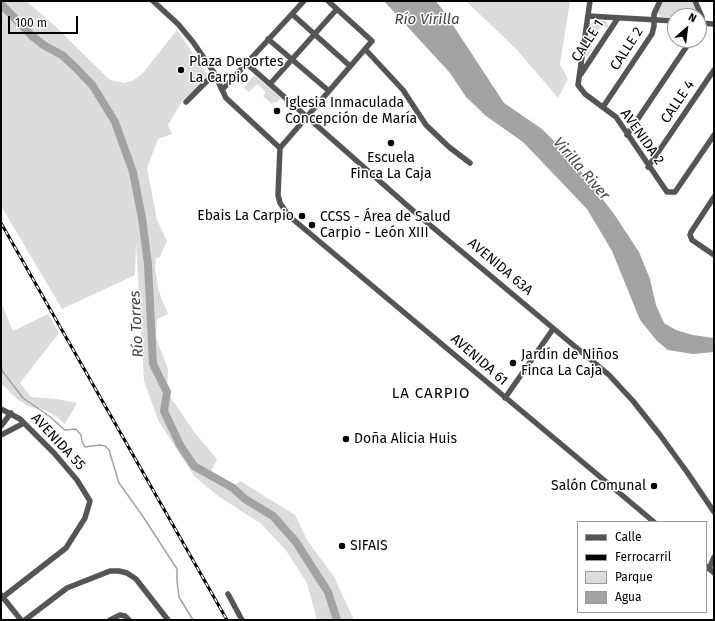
<!DOCTYPE html>
<html>
<head>
<meta charset="utf-8">
<style>
  body { margin:0 }
  #map { position:relative; width:715px; height:621px; overflow:hidden; background:#fff; font-family:"Fira Sans",sans-serif }
  canvas { display:block }
  .frame { position:absolute; inset:0; border:2px solid #000; pointer-events:none }
  .legend { position:absolute; left:577px; top:521px; width:130px; height:92px; box-sizing:border-box; background:#fff; border:1px solid #999; margin:0; padding:5px 7px; list-style:none; font-size:12px; color:#000 }
  .legend li { display:flex; align-items:center; gap:8px; height:20px }
  .legend b { width:20px; border:1px solid #999 }
  .north { position:absolute; left:667px; top:8px; width:40px; height:40px; box-sizing:border-box; background:#fff; border:1px solid #999; border-radius:50%; rotate:28deg; font-size:11px; font-weight:700; line-height:16px; text-align:center; color:#000 }
  .north::after { content:''; display:block; margin:auto; width:14px; height:18px; background:#000; clip-path:polygon(50% 0,100% 100%,50% 72%,0 100%) }
  .scale { position:absolute; left:8px; top:16px; width:70px; height:18px; box-sizing:border-box; border:2px solid #000; border-top:0; padding-left:5px; font-size:12px; line-height:14px; white-space:nowrap; color:#000; -webkit-text-stroke:3px #fff; paint-order:stroke }
</style>
</head>
<body>
<div id="map">
<canvas width="715" height="621"></canvas>
<div class="frame"></div>
<ul class="legend">
<li><b style="height:5px;background:#555"></b>Calle</li>
<li><b style="height:5px;background:#000"></b>Ferrocarril</li>
<li><b style="height:11px;background:#dcdcdc"></b>Parque</li>
<li><b style="height:11px;background:#a3a3a3"></b>Agua</li>
</ul>
<div class="north">N</div>
<div class="scale">100 m</div>
</div>
<script>
const context = document.querySelector('canvas').getContext('2d');
context.lineJoin = 'round';
function fillPath(path, color) {
  context.fillStyle = color;
  context.fill(path, 'evenodd');
}
function shape(rows) {
  const path = new Path2D();
  for (const r of rows) {
    path.moveTo(r[0], r[1]);
    for (let i = 2; i < r.length; i += 2) path.lineTo(r[i], r[i + 1]);
  }
  return path;
}
function strokePath(path, color, width, dash) {
  context.strokeStyle = color;
  context.lineWidth = width;
  context.lineCap = dash ? 'butt' : 'round';
  context.setLineDash(dash || []);
  context.stroke(path);
}
function write(font, color, halo, rows, align = 'center') {
  context.font = font + ' "Fira Sans",sans-serif';
  context.lineWidth = 3;
  context.setLineDash([]);
  context.textBaseline = 'middle';
  context.strokeStyle = halo;
  context.fillStyle = color;
  for (const [text, x, y, turn = 0] of rows) {
    context.save();
    context.translate(x, y);
    context.rotate((+turn || 0) * Math.PI / 180);
    context.textAlign = isNaN(turn) ? turn : align;
    if (halo) context.strokeText(text, 0, 0);
    context.fillText(text, 0, 0);
    context.restore();
  }
}
const green = shape([
  [1,1,26,1,53,24,110,80,124,83,134,80,143,73,177,30,209,77,183,100,168,125,172,134,158,139,147,168,157,220,167,241,160,257,156,258,155,269,159,292,168,314,157,319,156,338,168,369,167,392,195,433,217,459,211,471,235,485,240,481,295,515,307,540,334,577,354,620,317,620,307,583,285,549,260,523,218,496,194,476,158,420,144,381,136,242,135,275,62,309,1,206],
  [466,1,570,1,560,64,568,79,558,98,517,50],
  [663,1,692,1,698,16,661,17,657,12],
  [594,20,606,21,608,25,608,28,602,25,588,47,592,50,586,58,590,25],
  [254,75,291,107,280,99,276,103,274,102,272,104,263,96,266,92,257,84,249,92,244,88],
  [1,302,13,331,48,314,59,333,20,383,31,397,57,399,77,403,65,424,57,417,45,410,30,407,17,399,1,383]
]);
const water = shape([
  [384,1,436,1,445,13,504,103,542,129,570,157,614,214,639,252,650,279,656,305,664,323,676,330,693,335,714,338,714,352,693,354,668,350,657,341,640,320,612,251,587,209,523,142,486,116,466,97,450,73]
]);
const stream = shape([
  [1,366,3,372,23,398,49,416,65,430,76,429,81,435,82,441,85,447,100,445,105,446,109,450,119,483,142,515,177,569,177,581,179,597,193,620]
]);
const river = shape([
  [1,4,32,36,45,46,62,55,76,68,93,86,115,122,133,172,142,218,148,264,153,364,167,392,164,411,180,445,194,466,233,488,245,499,273,516,296,542,328,592,337,620]
]);
const minor = shape([
  [153,1,178,24,193,42,213,71,226,98,280,148],
  [590,1,578,85,585,94,616,117,667,192,675,192,714,135],
  [695,1,702,17,702,23,699,28],
  [292,14,350,66],
  [588,16,675,21],
  [700,23,714,24],
  [268,39,329,91],
  [365,49,403,90,426,125,449,147,470,163],
  [246,63,418,215,609,375,633,401,660,435,687,472,714,512],
  [581,74,618,18],
  [270,84,337,9],
  [222,90,304,1],
  [186,102,214,74],
  [603,107,652,34,654,26,654,14,660,1],
  [627,135,691,40],
  [280,148,278,195,280,203,289,216,654,522],
  [280,148,372,41,328,1],
  [648,167,714,70],
  [714,197,691,232,690,235,692,240,714,255],
  [505,398,553,329],
  [1,409,20,419,54,453,77,480,90,501,85,518,66,548,3,597],
  [1,426,11,413],
  [1,435,24,423],
  [706,566,714,573],
  [709,569,714,557],
  [228,594,242,620],
  [1,595,21,620],
  [25,620,67,588,110,571,119,571,127,573,136,579,168,620],
  [110,620,120,615,125,616,129,620]
]);
const rail = shape([
  [1,223,227,620]
]);
const markers = [
  [181,70,4,"#000"],
  [277,111,4,"#000"],
  [391,143,4,"#000"],
  [302,216,4,"#000"],
  [312,225,4,"#000"],
  [513,363,4,"#000"],
  [346,439,4,"#000"],
  [654,486,4,"#000"],
  [342,546,4,"#000"]
];
const streetNames = [
  ["CALLE 1",588,41,-57],
  ["CALLE 2",627,49,-57],
  ["CALLE 4",678,102,-56],
  ["AVENIDA 2",642,137,55],
  ["AVENIDA 63A",500,267,40],
  ["AVENIDA 61",479,360,41],
  ["AVENIDA 55",58,442,47]
];
const poiNames = [
  ["Plaza Deportes",189,62],
  ["La Carpio",189,78],
  ["Iglesia Inmaculada",285,103],
  ["Concepción de María",285,119],
  ["Escuela",391,158,"center"],
  ["Finca La Caja",391,174,"center"],
  ["Ebais La Carpio",294,216,"right"],
  ["CCSS - Área de Salud",320,217],
  ["Carpio - León XIII",320,233],
  ["Jardín de Niños",521,355],
  ["Finca La Caja",521,371],
  ["Doña Alicia Huis",354,439],
  ["Salón Comunal",646,486,"right"],
  ["SIFAIS",350,546]
];
const waterNames = [
  ["Río Virilla",427,20],
  ["Virilla River",581,169,49],
  ["Río Torres",137,324,-93]
];
const neighbourhoodNames = [
  ["LA CARPIO",431,394]
];
fillPath(green, '#dcdcdc');
fillPath(water, '#a3a3a3');
strokePath(stream, '#a3a3a3', 1.5);
strokePath(river, '#a3a3a3', 8);
strokePath(minor, '#555', 5.5);
strokePath(rail, '#000', 3);
strokePath(rail, '#fff', 1.5, [4.5]);
for (const [x, y, r, color] of markers) {
  const dot = new Path2D();
  dot.arc(x, y, r, 0, 2 * Math.PI);
  context.fillStyle = color;
  context.fill(dot);
  strokePath(dot, '#fff', 1.5);
}
write('14px', '#000', '#fff', streetNames);
write('14px', '#000', '#fff', poiNames, 'left');
write('italic 15px', '#444', '#fff', waterNames);
context.letterSpacing = '1px';
write('15px', '#000', '#fff', neighbourhoodNames);
context.letterSpacing = '0px';
</script>
</body>
</html>
